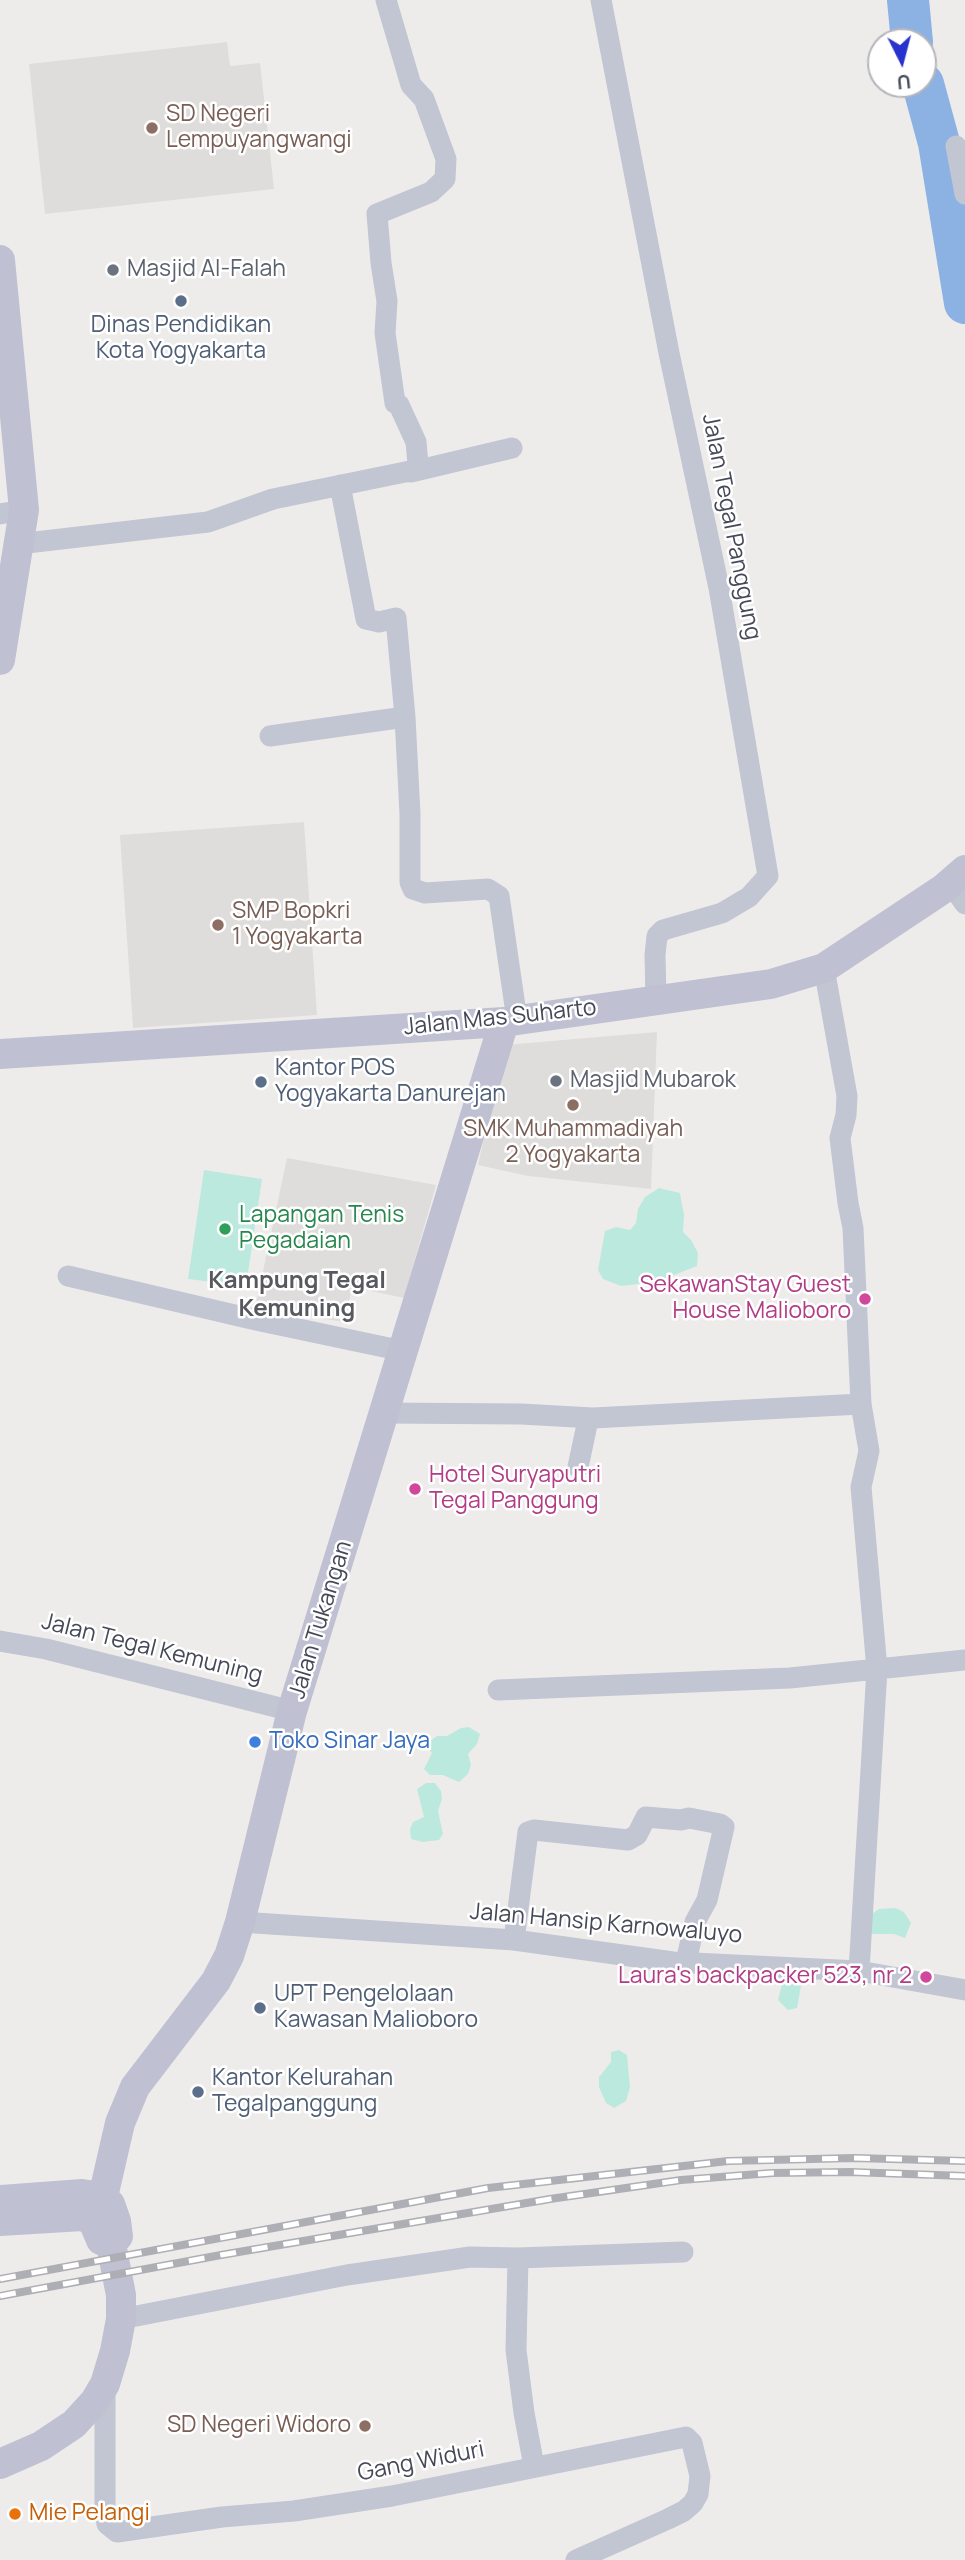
<!DOCTYPE html>
<html>
<head>
<meta charset="utf-8">
<style>
  body { margin:0 }
  #map { position:relative; width:965px; height:2560px; overflow:hidden; background:#eeeceb; font-family:Manrope,sans-serif }
  canvas { display:block }
  .north { position:absolute; left:867px; top:28px; width:70px; height:70px; box-sizing:border-box; background:#fff; border:2px solid #b5b6bc; border-radius:50%; rotate:174deg; font-size:19px; font-weight:700; line-height:28px; text-align:center; color:#454857 }
  .north::after { content:''; display:block; margin:auto; width:24px; height:32px; background:#2733cc; clip-path:polygon(50% 0,100% 100%,50% 72%,0 100%) }
</style>
</head>
<body>
<div id="map">
<canvas width="965" height="2560"></canvas>
<div class="north">U</div>
</div>
<script>
const context = document.querySelector('canvas').getContext('2d');
context.lineJoin = 'round';
function fillPath(path, color) {
  context.fillStyle = color;
  context.fill(path, 'evenodd');
}
function shape(rows) {
  const path = new Path2D();
  for (const r of rows) {
    path.moveTo(r[0], r[1]);
    for (let i = 2; i < r.length; i += 2) path.lineTo(r[i], r[i + 1]);
  }
  return path;
}
function strokePath(path, color, width, dash) {
  context.strokeStyle = color;
  context.lineWidth = width;
  context.lineCap = dash ? 'butt' : 'round';
  context.setLineDash(dash || []);
  context.stroke(path);
}
function write(font, color, halo, rows, align = 'center') {
  context.font = font + ' Manrope,sans-serif';
  context.lineWidth = 5;
  context.setLineDash([]);
  context.textBaseline = 'middle';
  context.strokeStyle = halo;
  context.fillStyle = color;
  for (const [text, x, y, turn = 0] of rows) {
    context.save();
    context.translate(x, y);
    context.rotate((+turn || 0) * Math.PI / 180);
    context.textAlign = isNaN(turn) ? turn : align;
    if (halo) context.strokeText(text, 0, 0);
    context.fillText(text, 0, 0);
    context.restore();
  }
}
const education = shape([
  [227,42,230,66,260,63,274,189,45,214,29,64],
  [304,822,317,1015,133,1028,120,835],
  [657,1032,651,1189,528,1176,478,1165,505,1045],
  [287,1158,436,1185,404,1298,352,1287,345,1322,255,1309]
]);
const green = shape([
  [204,1170,262,1179,246,1286,188,1279],
  [659,1188,680,1193,684,1215,683,1232,691,1240,698,1253,697,1266,656,1282,621,1286,603,1279,598,1270,605,1231,616,1227,630,1230,636,1223,638,1209,645,1197],
  [469,1727,480,1734,477,1744,468,1754,471,1765,468,1774,459,1782,443,1775,430,1775,424,1769,432,1753,425,1745,437,1736,447,1736,461,1728],
  [426,1783,435,1783,441,1791,442,1799,438,1811,443,1834,439,1840,423,1842,411,1839,410,1829,413,1822,424,1817,417,1789],
  [895,1908,904,1912,911,1923,905,1938,894,1934,863,1934,869,1916,879,1909],
  [783,1980,801,1986,797,2008,788,2010,778,2000],
  [619,2050,627,2055,630,2087,626,2101,614,2108,606,2103,599,2087,599,2077,611,2062,611,2052]
]);
const river = shape([
  [908,0,912,42],
  [923,84,939,143,965,303]
]);
const street = shape([
  [601,0,669,353,719,588,768,876,749,897,722,913,663,930,657,936,655,955,656,1000],
  [956,146,965,194],
  [411,472,512,448],
  [340,485,366,619,379,622,396,618,405,717],
  [0,514,24,510],
  [18,544,208,522,273,499,415,470,418,464,416,442,399,405,395,403,385,333,387,301,381,263,377,214,431,192,445,179,446,159,424,99,411,85,386,0],
  [270,736,405,717,410,814,410,882,413,889,425,893,488,889,499,896,517,1020],
  [950,883,965,904],
  [824,968,847,1096,846,1115,840,1138,848,1203,853,1228,861,1404,869,1451,861,1487,877,1669,859,1971],
  [68,1276,256,1320,403,1351],
  [384,1413,521,1414,593,1418],
  [578,1467,588,1420,593,1418,861,1404],
  [0,1641,46,1649,292,1711],
  [498,1690,790,1678,965,1660],
  [240,1922,514,1940,673,1962,859,1971,965,1990],
  [514,1940,528,1832,534,1830,628,1840,637,1835,646,1817,681,1820,689,1818,720,1824,724,1827,707,1900,695,1922,686,1962],
  [518,2258,516,2350,524,2413,534,2466],
  [121,2319,347,2275,470,2257,518,2258,683,2252],
  [105,2386,105,2512,107,2524,117,2532,222,2517,294,2511,392,2496,686,2437,692,2443,700,2476,698,2494,693,2503,684,2511,668,2519,576,2560]
]);
const secondary = shape([
  [0,260,24,510,0,660],
  [0,1054,504,1022,771,984,824,968,943,889,965,870],
  [103,2197,120,2123,135,2087,216,1981,229,1956,240,1922,292,1711,504,1022],
  [0,2200,82,2194,103,2197,110,2204,116,2221,118,2236,111,2244],
  [0,2221,83,2216,93,2221,101,2240,111,2244],
  [0,2464,41,2446,74,2424,95,2401,105,2384,115,2351,121,2319,121,2295,111,2244]
]);
const rail = shape([
  [0,2279,488,2188,728,2161,854,2158,965,2161],
  [0,2296,221,2255,550,2199,681,2180,772,2173,851,2172,965,2176]
]);
const markers = [
  [152,128,7,"#8d6e63"],
  [113,270,7,"#6b7280"],
  [181,301,7,"#5c6f8a"],
  [218,925,7,"#8d6e63"],
  [556,1081,7,"#6b7280"],
  [261,1082,7,"#5c6f8a"],
  [573,1105,7,"#8d6e63"],
  [225,1229,7,"#2e9e5b"],
  [865,1299,7,"#d1479c"],
  [415,1489,7,"#d1479c"],
  [255,1742,7,"#3f7fe0"],
  [926,1977,7,"#d1479c"],
  [260,2008,7,"#5c6f8a"],
  [198,2092,7,"#5c6f8a"],
  [365,2426,7,"#8d6e63"],
  [15,2514,7,"#e8710a"]
];
const educationNames = [
  ["SD Negeri",166,115],
  ["Lempuyangwangi",166,141],
  ["SMP Bopkri",232,912],
  ["1 Yogyakarta",232,938],
  ["SMK Muhammadiyah",573,1130,"center"],
  ["2 Yogyakarta",573,1156,"center"],
  ["SD Negeri Widoro",351,2426,"right"]
];
const worshipNames = [
  ["Masjid Al-Falah",127,270],
  ["Masjid Mubarok",570,1081]
];
const serviceNames = [
  ["Dinas Pendidikan",181,326,"center"],
  ["Kota Yogyakarta",181,352,"center"],
  ["Kantor POS",275,1069],
  ["Yogyakarta Danurejan",275,1095],
  ["UPT Pengelolaan",274,1995],
  ["Kawasan Malioboro",274,2021],
  ["Kantor Kelurahan",212,2079],
  ["Tegalpanggung",212,2105]
];
const streetNames = [
  ["Jalan Tegal Panggung",731,527,79],
  ["Jalan Mas Suharto",500,1018,-6],
  ["Jalan Tukangan",321,1620,-73],
  ["Jalan Tegal Kemuning",152,1649,14],
  ["Jalan Hansip Karnowaluyo",606,1924,5],
  ["Gang Widuri",421,2462,-11]
];
const leisureNames = [
  ["Lapangan Tenis",239,1216],
  ["Pegadaian",239,1242]
];
const hotelNames = [
  ["SekawanStay Guest",851,1286],
  ["House Malioboro",851,1312],
  ["Hotel Suryaputri",429,1476,"left"],
  ["Tegal Panggung",429,1502,"left"],
  ["Laura's backpacker 523, nr 2",912,1977]
];
const shopNames = [
  ["Toko Sinar Jaya",269,1742]
];
const foodNames = [
  ["Mie Pelangi",29,2514]
];
const neighbourhoodNames = [
  ["Kampung Tegal",297,1281],
  ["Kemuning",297,1309]
];
fillPath(education, '#dfdddc');
fillPath(green, '#bbe9de');
strokePath(river, '#8cb1e3', 42);
strokePath(street, '#c2c5d2', 21);
strokePath(secondary, '#bfc1d3', 30);
strokePath(rail, '#aeaeb5', 8);
strokePath(rail, '#fff', 5, [16]);
for (const [x, y, r, color] of markers) {
  const dot = new Path2D();
  dot.arc(x, y, r, 0, 2 * Math.PI);
  context.fillStyle = color;
  context.fill(dot);
  strokePath(dot, '#fff', 2.5);
}
write('23px', '#785e54', '#fff', educationNames, 'left');
write('23px', '#5b616d', '#fff', worshipNames, 'left');
write('23px', '#4e5e75', '#fff', serviceNames, 'left');
write('23px', '#454857', '#fff', streetNames);
write('23px', '#27864d', '#fff', leisureNames, 'left');
write('23px', '#b23c85', '#fff', hotelNames, 'right');
write('23px', '#366cbe', '#fff', shopNames, 'left');
write('23px', '#c56008', '#fff', foodNames, 'left');
write('bold 24px', '#58595f', '#fff', neighbourhoodNames);
</script>
</body>
</html>
